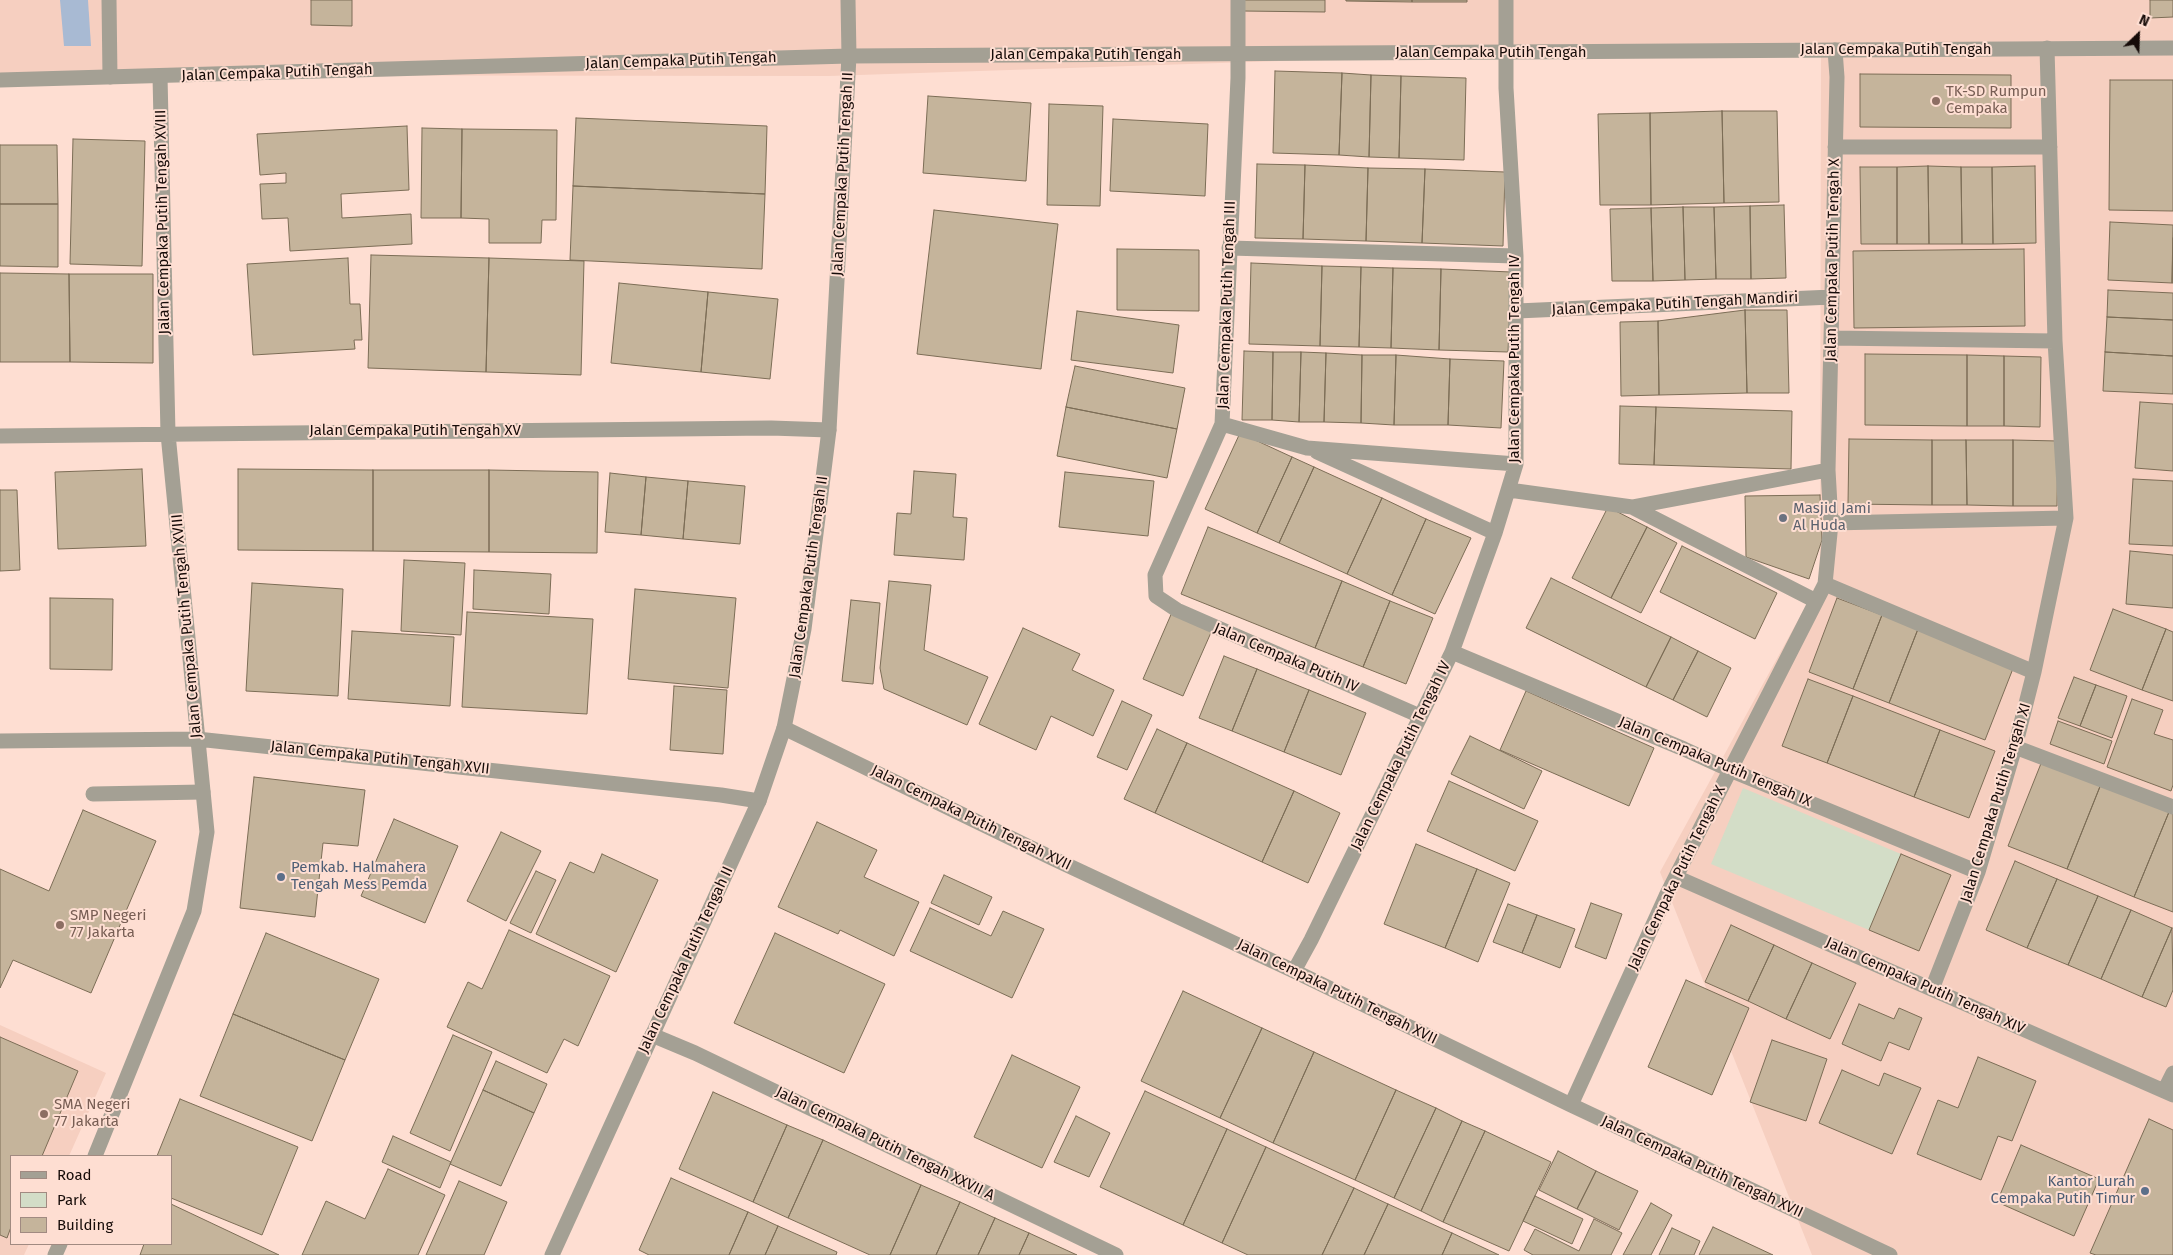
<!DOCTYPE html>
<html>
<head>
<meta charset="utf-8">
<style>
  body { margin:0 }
  #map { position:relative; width:2173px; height:1255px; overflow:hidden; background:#feded2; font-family:"Fira Sans",sans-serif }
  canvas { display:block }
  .legend { position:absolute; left:10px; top:1155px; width:162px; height:90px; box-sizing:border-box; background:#feded2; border:1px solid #a18a81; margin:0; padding:6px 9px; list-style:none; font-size:15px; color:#160b08 }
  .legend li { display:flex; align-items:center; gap:10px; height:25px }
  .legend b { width:25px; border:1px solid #a18a81 }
  .north { position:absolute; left:2113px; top:10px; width:50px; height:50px; -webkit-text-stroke:4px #feded2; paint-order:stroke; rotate:24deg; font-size:14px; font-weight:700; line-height:20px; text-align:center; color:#160b08 }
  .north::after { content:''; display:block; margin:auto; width:18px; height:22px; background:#160b08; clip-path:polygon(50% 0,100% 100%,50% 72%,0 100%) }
</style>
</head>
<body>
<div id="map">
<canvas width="2173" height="1255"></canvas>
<ul class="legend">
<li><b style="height:6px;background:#a4a094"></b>Road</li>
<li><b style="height:14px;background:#d3ddc7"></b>Park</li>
<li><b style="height:14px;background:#c5b49b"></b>Building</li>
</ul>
<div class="north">N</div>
</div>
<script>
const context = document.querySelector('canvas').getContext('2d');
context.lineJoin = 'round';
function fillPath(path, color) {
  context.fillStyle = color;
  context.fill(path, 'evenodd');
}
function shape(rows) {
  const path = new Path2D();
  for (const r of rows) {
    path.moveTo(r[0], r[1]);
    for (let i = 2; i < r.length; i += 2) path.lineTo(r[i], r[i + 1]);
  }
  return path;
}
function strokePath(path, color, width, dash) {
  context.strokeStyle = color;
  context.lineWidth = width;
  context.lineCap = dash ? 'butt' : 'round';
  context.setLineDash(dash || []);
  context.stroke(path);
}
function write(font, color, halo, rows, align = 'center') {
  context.font = font + ' "Fira Sans",sans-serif';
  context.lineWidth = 4;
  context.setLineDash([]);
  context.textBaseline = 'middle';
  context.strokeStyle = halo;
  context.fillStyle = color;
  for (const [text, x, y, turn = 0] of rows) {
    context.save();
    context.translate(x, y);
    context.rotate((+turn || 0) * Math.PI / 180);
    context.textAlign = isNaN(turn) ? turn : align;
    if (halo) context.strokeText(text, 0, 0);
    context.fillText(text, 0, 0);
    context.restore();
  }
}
const built = shape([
  [0,0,2173,0,2173,1255,1812,1255,1660,872,1820,580,1821,43,829,76,0,75],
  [0,1025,106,1073,69,1156,11,1156,11,1244,29,1244,24,1255,0,1255]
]);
const green = shape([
  [1743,788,1901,854,1869,930,1711,864]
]);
const water = shape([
  [60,0,88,0,91,46,64,46]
]);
const building = shape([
  [311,0,352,0,352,26,311,25,311,0],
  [1243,0,1325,0,1325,12,1243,11,1243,0],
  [1346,0,1412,0,1412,2,1346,1,1346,0],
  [1412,0,1467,0,1467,2,1412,2,1412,0],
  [2150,0,2173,0,2173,17,2150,18,2150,0],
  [1275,71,1342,73,1339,155,1273,153,1275,71],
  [1342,73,1371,75,1369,157,1339,155,1342,73],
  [1860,74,2011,75,2011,128,1860,127,1860,74],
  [1371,75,1401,76,1399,158,1369,157,1371,75],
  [1401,76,1466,78,1464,160,1399,158,1401,76],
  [2110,80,2173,80,2173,211,2109,210,2110,80],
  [928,96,1031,103,1026,181,923,173,928,96],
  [1049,104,1103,106,1100,206,1047,205,1049,104],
  [1722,111,1777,111,1779,202,1724,203,1722,111],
  [1722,111,1724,203,1651,205,1650,113,1722,111],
  [1650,113,1651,205,1600,205,1598,114,1650,113],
  [576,118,767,126,765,194,573,186,576,118],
  [1113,119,1208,124,1205,196,1110,191,1113,119],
  [407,126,409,190,341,194,342,218,411,214,412,244,290,251,288,218,262,219,260,184,286,183,286,173,260,175,257,134,407,126],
  [422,128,462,129,461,218,421,218,422,128],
  [462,129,557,130,556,220,542,220,541,243,489,243,489,219,461,218,462,129],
  [73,139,145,141,142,266,70,264,73,139],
  [0,145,57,145,58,204,0,204,0,145],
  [1257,164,1305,165,1303,239,1255,238,1257,164],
  [1305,165,1368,168,1366,241,1303,239,1305,165],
  [1928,166,1929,244,1897,244,1897,167,1928,166],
  [1928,166,1961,167,1962,244,1929,244,1928,166],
  [2035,166,2036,243,1993,244,1992,167,2035,166],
  [1860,167,1897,167,1897,244,1861,244,1860,167],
  [1961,167,1992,167,1993,244,1962,244,1961,167],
  [1368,168,1425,169,1422,243,1366,241,1368,168],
  [1425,169,1505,172,1503,246,1422,243,1425,169],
  [573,186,765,194,762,269,570,260,573,186],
  [0,204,58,204,58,267,0,266,0,204],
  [1784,205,1786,278,1751,279,1750,206,1784,205],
  [1750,206,1751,279,1716,279,1714,207,1750,206],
  [1683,207,1714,207,1716,279,1685,280,1683,207],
  [1683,207,1685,280,1653,281,1651,208,1683,207],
  [1651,208,1653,281,1612,281,1610,209,1651,208],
  [934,210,1058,224,1041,369,917,354,934,210],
  [2110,222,2173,225,2172,283,2108,280,2110,222],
  [2173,238,2173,283,2172,283,2173,238],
  [1117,249,1199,250,1199,311,1117,310,1117,249],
  [2024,249,2025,326,1854,328,1853,251,2024,249],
  [371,255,489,258,486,372,368,368,371,255],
  [348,258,350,304,360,304,362,340,354,340,355,349,253,355,247,264,348,258],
  [489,258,584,261,581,375,486,372,489,258],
  [1251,263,1322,266,1320,346,1249,344,1251,263],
  [1322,266,1361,267,1359,347,1320,346,1322,266],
  [1361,267,1393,268,1391,348,1359,347,1361,267],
  [1393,268,1441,269,1439,350,1391,348,1393,268],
  [1441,269,1511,272,1508,352,1439,350,1441,269],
  [0,273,69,274,70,362,0,362,0,273],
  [69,274,153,274,153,363,70,362,69,274],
  [619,283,708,292,701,372,611,363,619,283],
  [2108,290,2173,293,2173,320,2107,317,2108,290],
  [708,292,778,299,770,379,701,372,708,292],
  [1745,310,1787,310,1789,393,1747,393,1745,310],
  [1745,310,1747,393,1659,395,1658,321,1745,310],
  [1077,311,1179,325,1173,373,1071,360,1077,311],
  [2107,317,2173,320,2173,356,2105,352,2107,317],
  [1658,321,1659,395,1621,396,1620,322,1658,321],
  [1244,351,1273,352,1272,420,1242,420,1244,351],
  [1273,352,1301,352,1299,422,1272,420,1273,352],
  [1301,352,1326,353,1324,422,1299,422,1301,352],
  [2105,352,2173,356,2173,394,2103,391,2105,352],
  [1326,353,1362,355,1361,423,1324,422,1326,353],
  [1865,354,1967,355,1967,426,1865,425,1865,354],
  [1362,355,1396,355,1394,425,1361,423,1362,355],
  [1396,355,1450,359,1448,425,1394,425,1396,355],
  [1967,355,2004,356,2004,426,1967,426,1967,355],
  [2004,356,2041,357,2040,427,2004,426,2004,356],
  [1450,359,1504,361,1501,428,1448,425,1450,359],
  [1075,366,1185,388,1177,429,1066,407,1075,366],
  [2140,402,2173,404,2173,471,2135,468,2140,402],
  [1620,406,1656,407,1654,465,1619,464,1620,406],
  [1066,407,1177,429,1167,478,1057,456,1066,407],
  [1656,407,1792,411,1791,469,1654,465,1656,407],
  [1240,433,1292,457,1257,533,1205,509,1240,433],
  [1849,439,1932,440,1932,505,1848,504,1849,439],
  [1932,440,1966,440,1967,505,1932,505,1932,440],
  [1966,440,2013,440,2013,506,1967,505,1966,440],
  [2013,440,2058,441,2057,506,2013,506,2013,440],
  [1292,457,1314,467,1279,543,1257,533,1292,457],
  [1314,467,1382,498,1347,574,1279,543,1314,467],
  [142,469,146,546,58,549,55,472,142,469],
  [238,469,373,470,373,551,238,550,238,469],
  [373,470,489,470,489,552,373,551,373,470],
  [489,470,598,472,597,553,489,552,489,470],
  [914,471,956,474,953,517,967,518,964,560,894,555,897,513,911,514,914,471],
  [1065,472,1154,481,1148,536,1059,527,1065,472],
  [610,473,646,477,641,535,605,532,610,473],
  [646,477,688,481,683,539,641,535,646,477],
  [2133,479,2173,481,2173,546,2129,544,2133,479],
  [688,481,745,486,740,544,683,539,688,481],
  [0,490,17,490,20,570,0,571,0,490],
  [1820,495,1822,540,1809,579,1746,557,1745,496,1820,495],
  [1382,498,1426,519,1392,595,1347,574,1382,498],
  [1608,507,1647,527,1611,598,1572,578,1608,507],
  [1426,519,1471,538,1435,614,1392,595,1426,519],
  [1208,527,1342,581,1315,648,1181,594,1208,527],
  [1647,527,1677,543,1641,613,1611,598,1647,527],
  [1682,546,1777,593,1755,639,1660,592,1682,546],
  [2130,551,2173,555,2173,608,2126,604,2130,551],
  [404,560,465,563,461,635,401,631,404,560],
  [474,570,551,574,549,614,473,609,474,570],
  [1551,578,1671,637,1646,687,1526,628,1551,578],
  [889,581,931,585,924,650,988,677,967,725,884,689,880,668,889,581],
  [1342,581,1390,601,1363,667,1315,648,1342,581],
  [252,583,343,589,338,696,246,691,252,583],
  [635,589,736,598,728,688,628,679,635,589],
  [50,598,113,599,112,670,50,669,50,598],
  [1837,598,1882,615,1853,689,1809,672,1837,598],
  [851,600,880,603,873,684,842,681,851,600],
  [1390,601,1433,618,1406,684,1363,667,1390,601],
  [2113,609,2166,629,2142,690,2090,670,2113,609],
  [1173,610,1213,628,1183,696,1143,679,1173,610],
  [467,612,593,619,587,714,462,707,467,612],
  [1882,615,1918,629,1889,703,1853,689,1882,615],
  [1023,628,1080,654,1072,670,1114,690,1093,736,1051,716,1036,750,979,724,1023,628],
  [1918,629,2014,666,1985,740,1889,703,1918,629],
  [2166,629,2173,632,2173,701,2142,690,2166,629],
  [352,631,454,637,450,706,348,699,352,631],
  [1671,637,1698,651,1673,700,1646,687,1671,637],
  [1698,651,1731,668,1707,717,1673,700,1698,651],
  [1224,656,1257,669,1232,731,1199,718,1224,656],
  [1257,669,1309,690,1284,752,1232,731,1257,669],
  [2074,677,2096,685,2080,726,2058,718,2074,677],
  [1808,679,1853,696,1827,763,1782,746,1808,679],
  [2096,685,2127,696,2112,738,2080,726,2096,685],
  [674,686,727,690,723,754,670,750,674,686],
  [1309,690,1366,713,1341,775,1284,752,1309,690],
  [1526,691,1654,748,1629,806,1500,750,1526,691],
  [1853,696,1940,730,1914,797,1827,763,1853,696],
  [2132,699,2163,710,2154,734,2173,740,2173,785,2171,791,2107,767,2132,699],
  [1122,701,1152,715,1127,770,1097,757,1122,701],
  [2058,721,2112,741,2104,764,2050,744,2058,721],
  [1157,729,1187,743,1155,813,1124,799,1157,729],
  [1940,730,1995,751,1969,818,1914,797,1940,730],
  [1470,736,1542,771,1524,809,1451,774,1470,736],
  [1187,743,1294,791,1262,862,1155,813,1187,743],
  [2042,761,2101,784,2067,869,2008,846,2042,761],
  [254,777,365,790,358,846,323,843,315,917,240,908,254,777],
  [1449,781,1538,821,1515,871,1427,831,1449,781],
  [2101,784,2169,812,2134,897,2067,869,2101,784],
  [1294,791,1340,813,1308,883,1262,862,1294,791],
  [83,810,156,841,91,993,13,960,0,988,0,869,49,891,83,810],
  [2169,812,2173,814,2173,912,2134,897,2169,812],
  [394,819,458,846,425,923,361,896,394,819],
  [817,822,877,850,864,877,919,902,894,956,840,930,838,934,778,907,817,822],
  [501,832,541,851,506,921,467,901,501,832],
  [1416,844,1477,869,1445,948,1384,924,1416,844],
  [602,854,658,880,616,972,536,934,570,862,594,873,602,854],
  [1901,854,1951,875,1919,951,1869,930,1901,854],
  [2015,861,2057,879,2027,948,1986,930,2015,861],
  [1477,869,1510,883,1478,962,1445,948,1477,869],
  [536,871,556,880,531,933,510,923,536,871],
  [944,875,992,897,979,925,931,903,944,875],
  [2057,879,2098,896,2068,965,2027,948,2057,879],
  [2098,896,2131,910,2101,979,2068,965,2098,896],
  [1591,903,1622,914,1606,959,1575,947,1591,903],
  [1508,904,1537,915,1522,953,1493,942,1508,904],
  [930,908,991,936,1003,911,1044,929,1012,998,910,951,930,908],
  [2131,910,2172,928,2142,997,2101,979,2131,910],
  [1537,915,1575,929,1560,968,1522,953,1537,915],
  [1731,925,1774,945,1748,1001,1705,982,1731,925],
  [2172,928,2173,990,2166,1007,2142,997,2172,928],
  [509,930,610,976,578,1046,564,1039,547,1073,447,1027,468,982,482,989,509,930],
  [266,933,379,979,345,1060,233,1014,266,933],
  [775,933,885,984,844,1073,734,1023,775,933],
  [1774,945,1812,963,1786,1019,1748,1001,1774,945],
  [1812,963,1856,983,1830,1039,1786,1019,1812,963],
  [1686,980,1749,1008,1712,1095,1648,1067,1686,980],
  [1183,991,1262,1028,1220,1118,1141,1081,1183,991],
  [1859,1004,1894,1019,1899,1008,1922,1018,1909,1050,1889,1042,1881,1061,1842,1044,1859,1004],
  [233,1014,345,1060,312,1141,200,1096,233,1014],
  [1262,1028,1314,1052,1273,1143,1220,1118,1262,1028],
  [453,1035,492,1052,450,1151,410,1133,453,1035],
  [0,1037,78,1071,42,1156,11,1156,11,1227,7,1238,0,1235,0,1037],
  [1772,1040,1827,1059,1806,1121,1750,1102,1772,1040],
  [1314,1052,1396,1090,1355,1180,1273,1143,1314,1052],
  [1012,1055,1080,1087,1042,1168,974,1137,1012,1055],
  [1978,1057,2036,1081,2012,1141,1998,1136,1981,1180,1917,1154,1938,1100,1958,1108,1978,1057],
  [496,1061,547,1084,534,1113,483,1090,496,1061],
  [1842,1070,1879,1086,1884,1073,1921,1088,1892,1154,1819,1123,1842,1070],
  [483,1090,534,1113,501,1186,450,1164,483,1090],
  [1396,1090,1436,1108,1394,1198,1355,1180,1396,1090],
  [1145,1091,1227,1129,1183,1225,1100,1187,1145,1091],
  [713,1092,787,1125,753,1202,679,1169,713,1092],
  [180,1099,298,1147,262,1235,171,1198,171,1156,157,1156,180,1099],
  [1436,1108,1462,1121,1421,1211,1394,1198,1436,1108],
  [1076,1116,1110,1133,1089,1177,1054,1162,1076,1116],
  [2149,1119,2173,1130,2173,1255,2096,1255,2090,1253,2149,1119],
  [1462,1121,1485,1131,1443,1222,1421,1211,1462,1121],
  [787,1125,823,1140,788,1218,753,1202,787,1125],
  [1227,1129,1266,1147,1222,1243,1183,1225,1227,1129],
  [1485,1131,1551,1162,1509,1251,1443,1222,1485,1131],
  [393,1136,451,1162,440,1188,382,1162,393,1136],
  [823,1140,921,1185,890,1255,870,1255,788,1218,823,1140],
  [2021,1145,2099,1179,2074,1236,1997,1202,2021,1145],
  [1266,1147,1354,1188,1322,1255,1248,1255,1222,1243,1266,1147],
  [1558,1151,1596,1171,1577,1209,1539,1190,1558,1151],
  [388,1169,445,1195,418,1255,302,1255,326,1201,365,1219,388,1169],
  [1596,1171,1638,1191,1619,1230,1577,1209,1596,1171],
  [671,1178,748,1212,729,1255,649,1255,639,1250,671,1178],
  [459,1181,507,1202,484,1255,426,1255,459,1181],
  [921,1185,960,1202,936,1255,890,1255,921,1185],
  [1354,1188,1388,1204,1364,1255,1322,1255,1354,1188],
  [1535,1196,1583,1219,1572,1244,1523,1221,1535,1196],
  [960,1202,995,1218,978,1255,936,1255,960,1202],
  [1651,1203,1672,1215,1651,1255,1623,1255,1651,1203],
  [171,1204,279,1255,140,1255,144,1244,171,1244,171,1204],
  [1388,1204,1452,1233,1442,1255,1364,1255,1388,1204],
  [748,1212,778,1226,765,1255,729,1255,748,1212],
  [995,1218,1029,1233,1019,1255,978,1255,995,1218],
  [1594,1219,1622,1233,1611,1255,1533,1255,1524,1250,1535,1229,1579,1251,1594,1219],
  [778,1226,837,1252,836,1255,765,1255,778,1226],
  [1713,1227,1773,1255,1699,1255,1713,1227],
  [1672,1228,1700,1241,1694,1255,1659,1255,1672,1228],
  [1029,1233,1077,1255,1019,1255,1029,1233],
  [1452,1233,1499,1255,1442,1255,1452,1233]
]);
const service = shape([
  [93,794,203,792]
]);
const minor = shape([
  [109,0,110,77],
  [1238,0,1238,78,1222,424,1155,575,1156,596,1177,610,1420,716],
  [1835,147,2050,147],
  [1229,248,1516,256],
  [1517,311,1832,297],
  [1831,338,2055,341],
  [1222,424,1307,448,1516,464],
  [0,436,771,428,829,430],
  [1317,452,1495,533],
  [1509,490,1632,507,1816,601],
  [1632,507,1828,470],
  [1831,523,2066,518],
  [1825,584,2034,672],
  [1452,652,1684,749,1730,770,1978,872],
  [784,728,1054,859,1294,971,1571,1105,1890,1255],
  [0,741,197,739,721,795,759,801],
  [2015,747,2173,807],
  [1676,877,2173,1095],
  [1294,971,1311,940,1452,652,1495,533,1516,464,1516,256,1506,88,1506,0],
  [1932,989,1978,872,2015,747,2034,672,2066,518,2055,341,2047,48],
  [652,1035,695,1053,1116,1255],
  [2164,1091,2173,1073],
  [1571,1105,1666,896,1825,584,1831,523,1828,470,1837,77,1835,50],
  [95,1156,194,911,207,832,168,434,160,76],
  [55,1255,60,1244]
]);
const tertiary = shape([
  [0,80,849,56,2173,48],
  [552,1255,759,801,784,728,804,629,829,430,849,56,848,0]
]);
const markers = [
  [1936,101,5,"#8d6e63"],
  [1783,518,5,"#6b7280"],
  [281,877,5,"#5c6f8a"],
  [60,925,5,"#8d6e63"],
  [44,1114,5,"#8d6e63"],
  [2145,1191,5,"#5c6f8a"]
];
const streetNames = [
  ["Jalan Cempaka Putih Tengah",1896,50],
  ["Jalan Cempaka Putih Tengah",1491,53],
  ["Jalan Cempaka Putih Tengah",1086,55],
  ["Jalan Cempaka Putih Tengah",681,61,-2],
  ["Jalan Cempaka Putih Tengah",277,73,-2],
  ["Jalan Cempaka Putih Tengah II",843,174,-87],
  ["Jalan Cempaka Putih Tengah XVIII",163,222,-91],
  ["Jalan Cempaka Putih Tengah X",1833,260,-89],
  ["Jalan Cempaka Putih Tengah Mandiri",1675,304,-3],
  ["Jalan Cempaka Putih Tengah III",1227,305,-88],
  ["Jalan Cempaka Putih Tengah IV",1515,359,-90],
  ["Jalan Cempaka Putih Tengah XV",415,431],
  ["Jalan Cempaka Putih Tengah II",809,577,-82],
  ["Jalan Cempaka Putih Tengah XVIII",187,626,-95],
  ["Jalan Cempaka Putih IV",1286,658,23],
  ["Jalan Cempaka Putih Tengah IV",1401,756,-64],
  ["Jalan Cempaka Putih Tengah XVII",380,758,6],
  ["Jalan Cempaka Putih Tengah IX",1715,762,23],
  ["Jalan Cempaka Putih Tengah XI",1996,803,-73],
  ["Jalan Cempaka Putih Tengah XVII",971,818,26],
  ["Jalan Cempaka Putih Tengah X",1677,878,-64],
  ["Jalan Cempaka Putih Tengah II",686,960,-65],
  ["Jalan Cempaka Putih Tengah XIV",1925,986,24],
  ["Jalan Cempaka Putih Tengah XVII",1337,992,26],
  ["Jalan Cempaka Putih Tengah XXVII A",885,1144,26],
  ["Jalan Cempaka Putih Tengah XVII",1702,1167,25]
];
const educationNames = [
  ["TK-SD Rumpun",1946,92],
  ["Cempaka",1946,109],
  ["SMP Negeri",70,916],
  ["77 Jakarta",70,933],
  ["SMA Negeri",54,1105],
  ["77 Jakarta",54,1122]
];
const worshipNames = [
  ["Masjid Jami",1793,509],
  ["Al Huda",1793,526]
];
const serviceNames = [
  ["Pemkab. Halmahera",291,868],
  ["Tengah Mess Pemda",291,885],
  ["Kantor Lurah",2135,1182,"right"],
  ["Cempaka Putih Timur",2135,1199,"right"]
];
fillPath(built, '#f6cfc0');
fillPath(green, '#d3ddc7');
fillPath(water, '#a8bad3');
fillPath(building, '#c5b49b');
strokePath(building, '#7c6d56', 1);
strokePath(service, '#a4a094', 15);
strokePath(minor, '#a4a094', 15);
strokePath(tertiary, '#a4a094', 15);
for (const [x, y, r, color] of markers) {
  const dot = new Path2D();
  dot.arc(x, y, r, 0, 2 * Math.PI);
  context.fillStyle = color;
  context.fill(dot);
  strokePath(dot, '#feded2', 2);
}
write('15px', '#160b08', '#feded2', streetNames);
write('15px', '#785e54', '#feded2', educationNames, 'left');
write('15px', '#5b616d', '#feded2', worshipNames, 'left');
write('15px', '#4e5e75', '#feded2', serviceNames, 'left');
</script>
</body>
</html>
